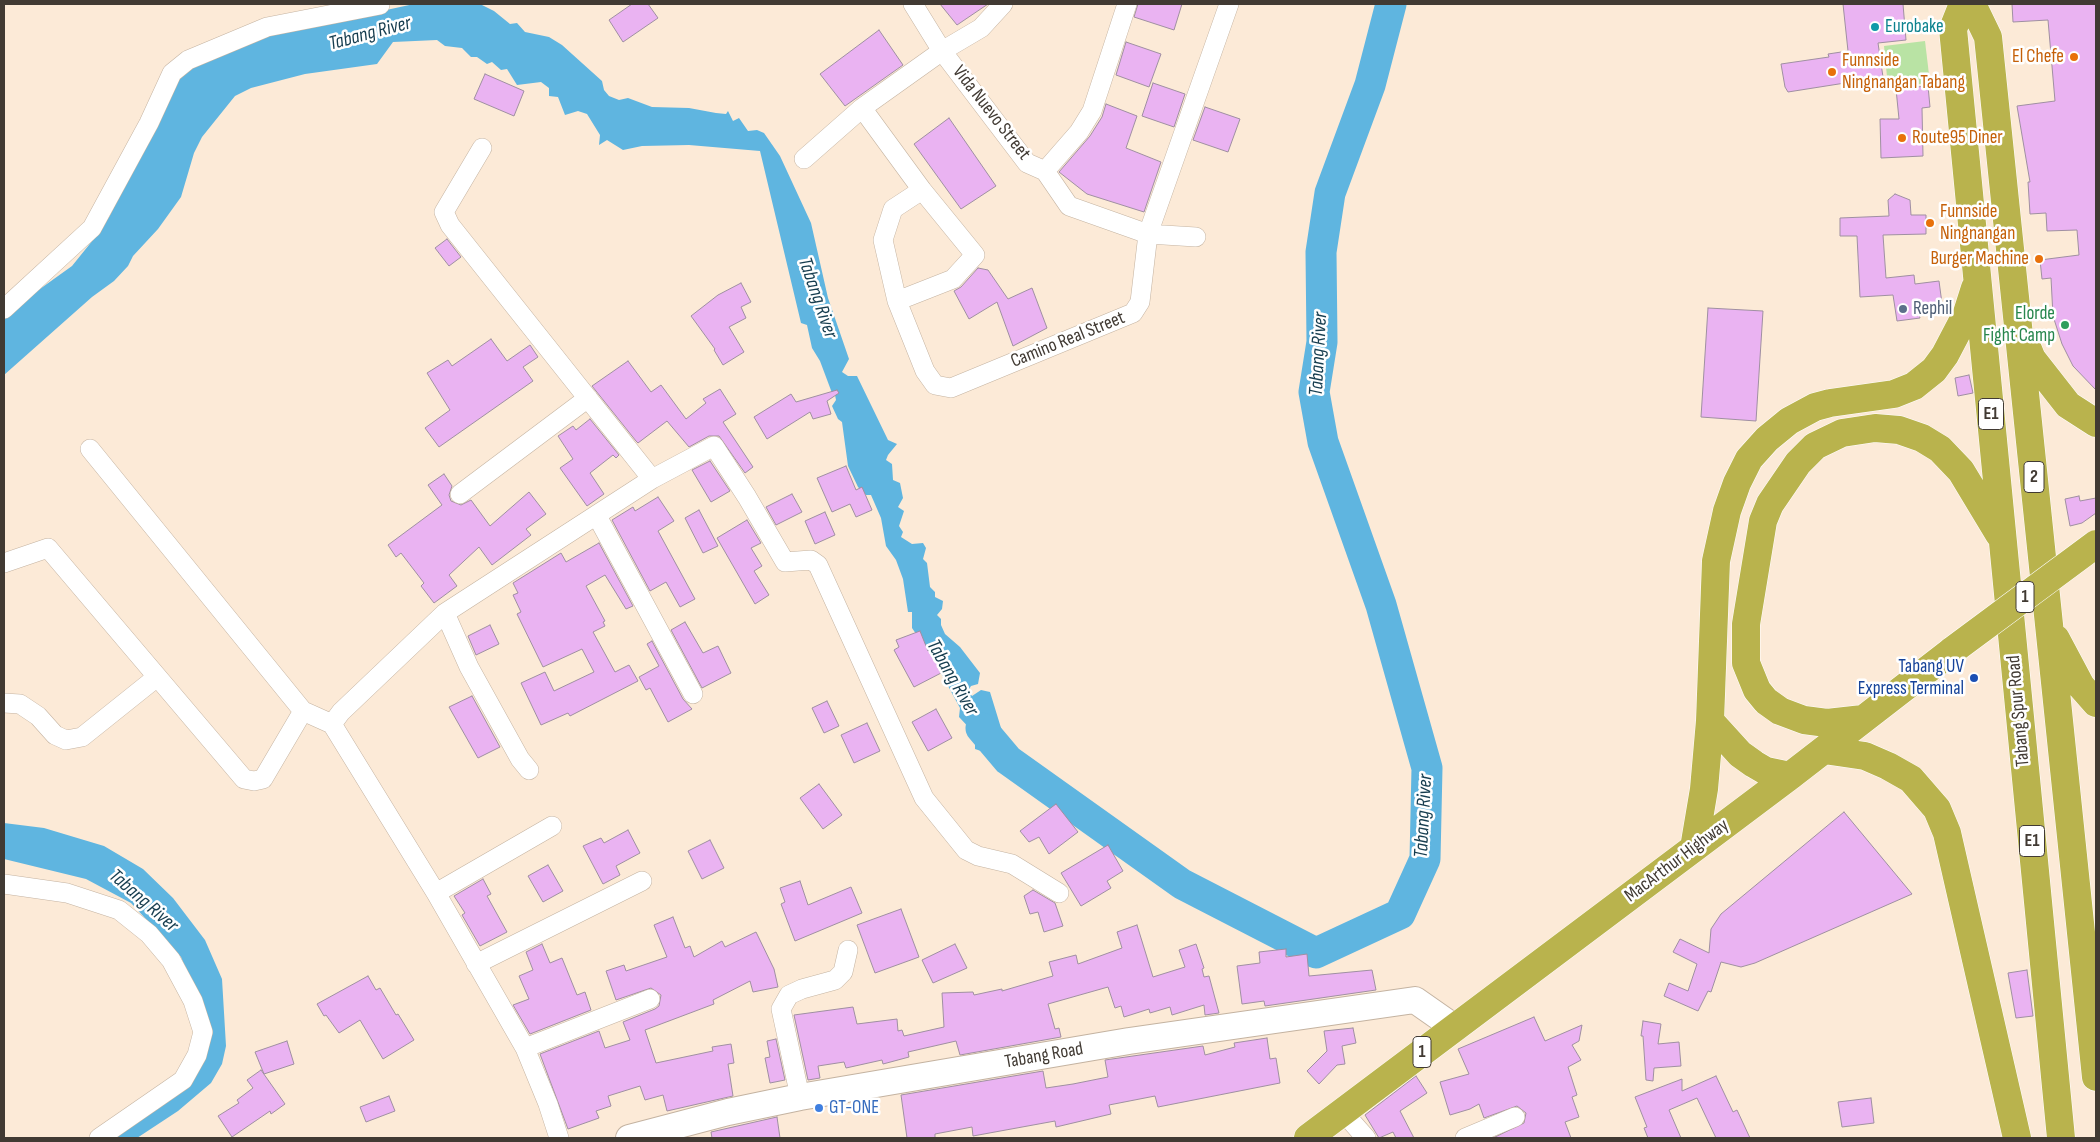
<!DOCTYPE html>
<html>
<head>
<meta charset="utf-8">
<style>
  body { margin:0 }
  #map { position:relative; width:2100px; height:1142px; overflow:hidden; background:#fcead7; font-family:"Sofia Sans Condensed",sans-serif }
  canvas { display:block }
  .frame { position:absolute; inset:0; border:5px solid #413a33; pointer-events:none }
</style>
</head>
<body>
<div id="map">
<canvas width="2100" height="1142"></canvas>
<div class="frame"></div>
</div>
<script>
const context = document.querySelector('canvas').getContext('2d');
context.lineJoin = 'round';
function fillPath(path, color) {
  context.fillStyle = color;
  context.fill(path, 'evenodd');
}
function shape(rows) {
  const path = new Path2D();
  for (const r of rows) {
    path.moveTo(r[0], r[1]);
    for (let i = 2; i < r.length; i += 2) path.lineTo(r[i], r[i + 1]);
  }
  return path;
}
function strokePath(path, color, width, dash) {
  context.strokeStyle = color;
  context.lineWidth = width;
  context.lineCap = dash ? 'butt' : 'round';
  context.setLineDash(dash || []);
  context.stroke(path);
}
function write(font, color, halo, rows, align = 'center') {
  context.font = font + ' "Sofia Sans Condensed",sans-serif';
  context.lineWidth = 5;
  context.setLineDash([]);
  context.textBaseline = 'middle';
  context.strokeStyle = halo;
  context.fillStyle = color;
  for (const [text, x, y, turn = 0] of rows) {
    context.save();
    context.translate(x, y);
    context.rotate((+turn || 0) * Math.PI / 180);
    context.textAlign = isNaN(turn) ? turn : align;
    if (halo) context.strokeText(text, 0, 0);
    context.fillText(text, 0, 0);
    context.restore();
  }
}
const green = shape([
  [1925,41,1930,83,1888,87,1884,46]
]);
const water = shape([
  [414,4,480,4,494,11,510,24,517,23,525,32,549,37,562,45,602,81,604,90,609,96,619,100,628,98,652,107,689,108,716,113,726,114,728,111,733,121,739,118,748,131,757,130,764,133,780,156,811,223,828,298,849,359,842,372,848,376,857,376,888,440,897,444,888,455,886,460,892,464,893,480,900,483,903,498,898,507,904,511,899,526,903,532,901,537,912,544,923,543,926,548,923,559,927,563,930,587,935,592,935,597,943,601,942,609,937,615,941,619,941,625,945,634,960,647,980,673,978,684,971,686,968,691,972,696,981,690,990,692,1005,741,1008,760,975,749,975,734,959,717,960,708,935,662,912,628,912,612,908,612,903,579,896,560,886,546,881,518,871,495,866,495,858,487,848,466,842,422,838,419,832,406,836,400,835,395,832,393,820,361,812,348,807,325,801,323,760,151,689,145,642,146,623,150,607,140,599,145,600,135,587,114,578,111,565,115,558,97,549,96,549,88,541,82,517,85,507,69,501,70,492,62,487,64,477,57,471,57,462,48,445,46,437,40,393,42,377,64,305,74,251,88,235,96,202,137,194,153,181,197,158,229,133,256,128,266,114,281,92,297,4,375,4,320,19,304,72,266,97,235,109,217,182,72,257,38],
  [4,823,44,828,104,846,143,869,173,898,205,940,222,979,226,1046,222,1064,211,1083,178,1111,137,1138,109,1138,189,1078,198,1001,181,957,131,903,86,879,4,859]
]);
const river = shape([
  [981,728,1008,760,1182,884,1316,953,1400,914,1425,859,1427,768,1381,605,1323,442,1314,392,1322,342,1321,252,1330,193,1370,85,1391,4]
]);
const building = shape([
  [632,4,648,4,658,18,623,42,609,20,632,4],
  [940,4,988,4,957,25,940,4],
  [1138,4,1182,4,1174,30,1134,17,1138,4],
  [1843,4,1903,4,1906,40,1878,43,1883,77,1788,92,1785,87,1781,64,1829,57,1828,54,1848,51,1843,4],
  [2012,4,2096,4,2096,390,2073,366,2062,344,2053,316,2051,278,2042,279,2040,260,2079,255,2077,230,2047,231,2046,213,2030,214,2028,182,2030,182,2017,106,2055,101,2048,20,2013,22,2012,4],
  [879,30,903,65,845,106,820,74,879,30],
  [1126,42,1161,54,1149,87,1116,75,1126,42],
  [485,74,524,91,514,116,474,99,485,74],
  [1153,83,1185,94,1174,127,1142,116,1153,83],
  [1928,86,1930,107,1922,108,1923,156,1881,158,1880,119,1899,119,1896,89,1928,86],
  [1106,104,1137,116,1126,148,1161,162,1144,212,1087,194,1059,172,1090,136,1102,117,1106,104],
  [1205,107,1240,119,1228,152,1193,140,1205,107],
  [949,118,996,186,961,209,914,144,949,118],
  [1895,194,1910,200,1911,215,1926,215,1926,234,1883,235,1886,278,1914,275,1915,284,1939,281,1943,311,1919,314,1920,318,1897,321,1893,295,1860,297,1857,236,1840,236,1840,218,1889,216,1888,200,1895,194],
  [447,239,461,257,449,266,435,248,447,239],
  [978,268,988,270,1008,299,1032,288,1047,328,1013,346,997,302,969,319,954,291,961,287,978,268],
  [741,283,751,302,741,307,746,318,729,327,744,352,723,365,714,350,715,349,691,316,718,295,741,283],
  [1708,308,1763,311,1756,421,1701,417,1708,308],
  [491,339,507,361,530,345,538,357,523,367,533,381,439,447,425,428,450,410,427,373,448,360,452,366,491,339],
  [628,361,651,392,661,385,686,419,706,403,703,399,720,389,736,414,723,422,753,467,745,473,719,436,709,436,689,447,667,421,638,443,636,441,592,386,628,361],
  [1969,375,1973,393,1958,396,1955,378,1969,375],
  [837,390,839,393,827,401,831,414,813,419,810,412,767,439,754,417,791,394,796,402,837,390],
  [590,419,619,455,616,458,613,455,590,473,604,494,587,506,560,468,573,459,558,436,573,426,576,430,590,419],
  [710,461,730,491,711,502,692,470,710,461],
  [846,466,856,490,862,487,872,510,856,517,850,504,832,512,817,478,846,466],
  [444,474,452,486,449,495,451,501,461,505,471,500,490,526,529,492,546,514,526,529,531,535,492,565,479,547,449,575,457,586,434,603,421,586,424,583,401,553,396,557,388,545,442,505,428,485,444,474],
  [792,494,802,512,776,525,766,507,792,494],
  [2079,496,2080,501,2096,498,2096,513,2082,523,2070,526,2065,499,2079,496],
  [658,497,674,521,658,531,695,599,680,607,666,582,650,591,612,520,633,507,635,511,658,497],
  [699,510,718,546,703,553,685,518,699,510],
  [825,512,835,535,815,544,805,521,825,512],
  [747,520,761,543,751,548,762,566,754,571,769,595,755,604,717,538,747,520],
  [599,543,633,606,626,609,605,575,586,586,605,621,603,622,605,626,593,632,615,672,629,665,638,681,570,716,568,713,541,725,521,683,545,672,554,691,594,672,582,649,543,667,517,614,521,612,513,595,518,593,513,583,561,553,566,562,599,543],
  [685,622,703,653,718,646,731,673,702,688,671,630,685,622],
  [490,625,499,644,476,655,468,636,490,625],
  [920,631,928,651,931,649,943,672,914,687,894,650,899,647,896,640,920,631],
  [652,641,683,699,692,709,668,722,650,688,646,690,639,677,659,666,647,644,652,641],
  [472,696,500,747,478,758,449,707,472,696],
  [827,701,839,726,824,733,812,708,827,701],
  [936,709,952,738,928,751,912,722,936,709],
  [867,723,880,751,854,763,841,735,867,723],
  [819,784,842,815,823,829,800,798,819,784],
  [1056,804,1078,832,1049,854,1039,837,1029,842,1020,831,1056,804],
  [1844,812,1912,894,1755,963,1741,967,1721,962,1711,992,1708,991,1698,1011,1664,996,1669,983,1688,991,1697,964,1673,952,1680,939,1709,953,1711,929,1721,914,1844,812],
  [628,830,640,853,616,866,620,875,603,884,583,846,601,838,604,843,628,830],
  [710,840,724,868,702,879,688,851,710,840],
  [1108,845,1123,871,1107,881,1111,888,1081,906,1061,873,1108,845],
  [548,865,563,891,543,902,528,876,548,865],
  [483,879,491,894,487,896,507,932,480,946,462,915,465,913,454,896,483,879],
  [800,881,808,905,851,887,862,913,795,941,781,904,785,902,780,888,800,881],
  [1033,890,1055,903,1063,926,1044,932,1038,912,1030,914,1024,896,1033,890],
  [901,909,919,957,875,973,857,925,901,909],
  [673,917,685,948,690,946,694,957,722,941,725,947,756,932,774,969,778,987,753,992,750,981,713,1000,714,1004,645,1030,656,1063,713,1051,712,1047,731,1044,734,1063,728,1064,733,1096,667,1111,663,1095,645,1100,640,1086,608,1096,611,1106,596,1111,599,1118,568,1129,540,1054,599,1031,605,1048,630,1040,623,1022,655,1009,659,1006,661,995,651,988,616,1000,606,971,624,965,626,971,667,957,654,925,673,917],
  [1137,925,1153,977,1185,967,1179,950,1196,944,1204,968,1202,969,1204,977,1209,976,1219,1013,1205,1015,1204,1005,1172,1015,1170,1007,1150,1013,1149,1009,1124,1017,1121,1006,1115,1008,1108,987,1048,1004,1055,1029,1059,1028,1061,1037,960,1055,956,1041,908,1052,909,1057,883,1064,882,1060,846,1068,844,1062,818,1066,820,1078,808,1080,794,1015,853,1007,857,1024,897,1019,898,1031,902,1030,904,1036,944,1027,942,993,973,992,974,995,1002,989,1002,991,1053,976,1049,962,1076,955,1078,964,1122,948,1117,932,1137,925],
  [542,944,550,963,562,958,577,995,585,992,591,1010,530,1034,513,1005,529,999,519,976,533,970,526,952,542,944],
  [955,944,967,968,933,983,922,960,955,944],
  [1286,949,1286,957,1307,954,1309,976,1372,970,1376,990,1265,1006,1264,1001,1242,1004,1237,966,1260,963,1259,952,1286,949],
  [2027,970,2033,1016,2016,1018,2008,973,2027,970],
  [368,976,376,990,380,988,396,1015,398,1014,414,1040,383,1059,360,1020,339,1033,326,1015,324,1016,317,1004,368,976],
  [1534,1017,1545,1041,1582,1025,1579,1041,1572,1045,1581,1060,1568,1067,1577,1095,1572,1097,1579,1117,1565,1122,1571,1138,1493,1138,1524,1123,1526,1113,1517,1106,1484,1118,1479,1104,1470,1109,1450,1115,1440,1082,1469,1074,1458,1049,1534,1017],
  [1643,1021,1661,1024,1658,1044,1679,1042,1681,1066,1654,1068,1653,1081,1646,1080,1643,1036,1641,1036,1643,1021],
  [1353,1028,1356,1043,1342,1046,1345,1064,1337,1065,1319,1084,1307,1071,1327,1051,1324,1031,1353,1028],
  [1267,1038,1270,1059,1276,1058,1280,1083,1158,1107,1155,1096,1109,1105,1111,1114,1056,1127,1055,1121,973,1136,972,1127,935,1134,935,1138,907,1138,901,1095,1043,1071,1046,1088,1073,1084,1108,1077,1105,1060,1203,1046,1205,1055,1235,1047,1234,1043,1267,1038],
  [776,1039,785,1080,770,1083,765,1058,770,1057,767,1041,776,1039],
  [287,1041,294,1064,264,1074,255,1052,287,1041],
  [261,1070,285,1104,271,1114,270,1111,232,1137,218,1116,239,1103,237,1100,253,1088,247,1080,261,1070],
  [1416,1076,1427,1093,1400,1111,1414,1138,1396,1138,1393,1132,1379,1138,1365,1115,1416,1076],
  [1716,1076,1733,1112,1737,1110,1750,1138,1716,1138,1697,1098,1669,1110,1681,1138,1648,1138,1644,1128,1647,1127,1635,1097,1682,1079,1682,1091,1716,1076],
  [389,1096,395,1111,366,1122,360,1107,389,1096],
  [1871,1098,1874,1123,1842,1127,1838,1102,1871,1098],
  [777,1117,780,1138,712,1138,711,1132,777,1117]
]);
const street = shape([
  [913,4,942,51,1027,163,1045,171,1069,206,1148,234,1196,237],
  [862,108,942,51,981,28,1003,4],
  [482,148,444,212,450,225,652,479],
  [804,159,862,108,922,190,975,255,953,279,897,301],
  [1045,171,1079,132,1092,111,1127,4],
  [922,190,893,209,883,240,897,301,925,371,935,385,951,388,1133,313,1140,302,1148,234,1229,4],
  [4,309,92,228,149,123,172,73,188,60,267,27,380,5],
  [90,449,303,711,332,724],
  [460,494,588,398],
  [597,516,693,694],
  [4,563,48,548,244,779,254,781,263,779,303,711],
  [445,613,469,667,520,759,529,770],
  [4,703,20,704,38,716,55,735,66,740,82,737,157,677],
  [4,884,67,893,119,910,149,934,171,960,193,1001,203,1032,197,1055,183,1080,99,1138],
  [436,893,552,826],
  [476,964,642,881],
  [525,1048,650,999],
  [800,1097,781,1009,789,995,802,989,835,980,843,972,848,950],
  [1343,1112,1366,1138],
  [559,1138,548,1104,525,1048,436,893,332,724,341,712,445,613,652,479,714,446,747,497,785,562,811,560,818,565,924,798,966,850,978,856,1012,864,1059,893],
  [1465,1138,1515,1117]
]);
const secondary = shape([
  [629,1138,728,1112,800,1097,1129,1041,1415,1000,1455,1028]
]);
const highway = shape([
  [1963,4,1953,29,2061,1138],
  [1972,4,1988,37,2096,1077],
  [2025,342,2032,359,2068,405,2096,423],
  [2056,639,2081,686,2096,703],
  [1863,719,1827,723,1804,720,1780,711,1766,701,1757,690,1746,663,1746,624,1763,521,1770,504,1798,463,1815,446,1842,433,1875,428,1899,430,1922,438,1940,449,1961,471,1999,534],
  [1710,721,1740,754,1754,764,1766,771,1790,776],
  [1824,750,1865,756,1888,766,1911,779,1937,809,1947,833,2017,1138],
  [1694,848,1704,789,1710,721,1716,561,1727,511,1737,483,1749,459,1767,439,1789,421,1815,407,1830,403,1894,394,1914,386,1934,370,1945,355,1967,313,1975,288],
  [1308,1138,1790,776,1953,650]
]);
const highwayBridge = shape([
  [1953,650,2096,544]
]);
const markers = [
  [1875,27,5,"#0f9aa8"],
  [2074,57,5,"#e8710a"],
  [1832,72,5,"#e8710a"],
  [1902,138,5,"#e8710a"],
  [1930,223,5,"#e8710a"],
  [2039,259,5,"#e8710a"],
  [1903,309,5,"#5c6f8a"],
  [2065,325,5,"#2e9e5b"],
  [1974,678,5,"#1a4fb4"],
  [819,1108,5,"#3f7fe0"]
];
const shields = [
  [1991,414,25],
  [2034,477,20],
  [2025,597,18],
  [2032,841,25],
  [1422,1052,18]
];
const shieldNames = [
  ["E1",1991,414],
  ["2",2034,477],
  ["1",2025,597],
  ["E1",2032,841],
  ["1",1422,1052]
];
const cultureNames = [
  ["Eurobake",1885,27]
];
const foodNames = [
  ["El Chefe",2064,57,"right"],
  ["Funnside",1842,61],
  ["Ningnangan Tabang",1842,83],
  ["Route95 Diner",1912,138],
  ["Funnside",1940,212],
  ["Ningnangan",1940,234],
  ["Burger Machine",2029,259,"right"]
];
const streetNames = [
  ["Vida Nuevo Street",991,113,52],
  ["Camino Real Street",1068,340,-22],
  ["Tabang Spur Road",2019,711,-95],
  ["MacArthur Highway",1677,861,-37],
  ["Tabang Road",1044,1056,-10]
];
const serviceNames = [
  ["Rephil",1913,309]
];
const leisureNames = [
  ["Elorde",2055,314],
  ["Fight Camp",2055,336]
];
const transitNames = [
  ["Tabang UV",1964,667],
  ["Express Terminal",1964,689]
];
const shopNames = [
  ["GT-ONE",829,1108]
];
const waterNames = [
  ["Tabang River",370,34,-15],
  ["Tabang River",817,298,71],
  ["Tabang River",1319,354,-87],
  ["Tabang River",952,678,60],
  ["Tabang River",1424,816,-87],
  ["Tabang River",143,901,41]
];
fillPath(green, '#b9e3a4');
fillPath(water, '#5fb5e0');
strokePath(river, '#5fb5e0', 31);
fillPath(building, '#eab3f2');
strokePath(building, '#9f8fa1', 1);
strokePath(street, '#c4b3a1', 20);
strokePath(secondary, '#c4b3a1', 28);
strokePath(highway, '#fff', 29);
strokePath(street, '#fff', 19);
strokePath(secondary, '#fff', 26);
strokePath(highway, '#b9b34d', 28);
strokePath(highwayBridge, '#fff', 29, []);
strokePath(highwayBridge, '#b9b34d', 28);
for (const [x, y, r, color] of markers) {
  const dot = new Path2D();
  dot.arc(x, y, r, 0, 2 * Math.PI);
  context.fillStyle = color;
  context.fill(dot);
  strokePath(dot, '#fff', 2);
}
for (const [x, y, w] of shields) {
  const box = new Path2D();
  box.roundRect(x - w / 2, y - 15.5, w, 31, 4);
  context.fillStyle = '#fff';
  context.fill(box);
  strokePath(box, '#413a33', 1);
}
write('bold 18px', '#413a33', null, shieldNames);
write('19px', '#0d838f', '#fff', cultureNames, 'left');
write('19px', '#c56008', '#fff', foodNames, 'left');
write('19px', '#413a33', '#fff', streetNames);
write('19px', '#4e5e75', '#fff', serviceNames, 'left');
write('19px', '#27864d', '#fff', leisureNames, 'right');
write('19px', '#164399', '#fff', transitNames, 'right');
write('19px', '#366cbe', '#fff', shopNames, 'left');
write('italic 20px', '#163d4f', '#fff', waterNames);
</script>
</body>
</html>
